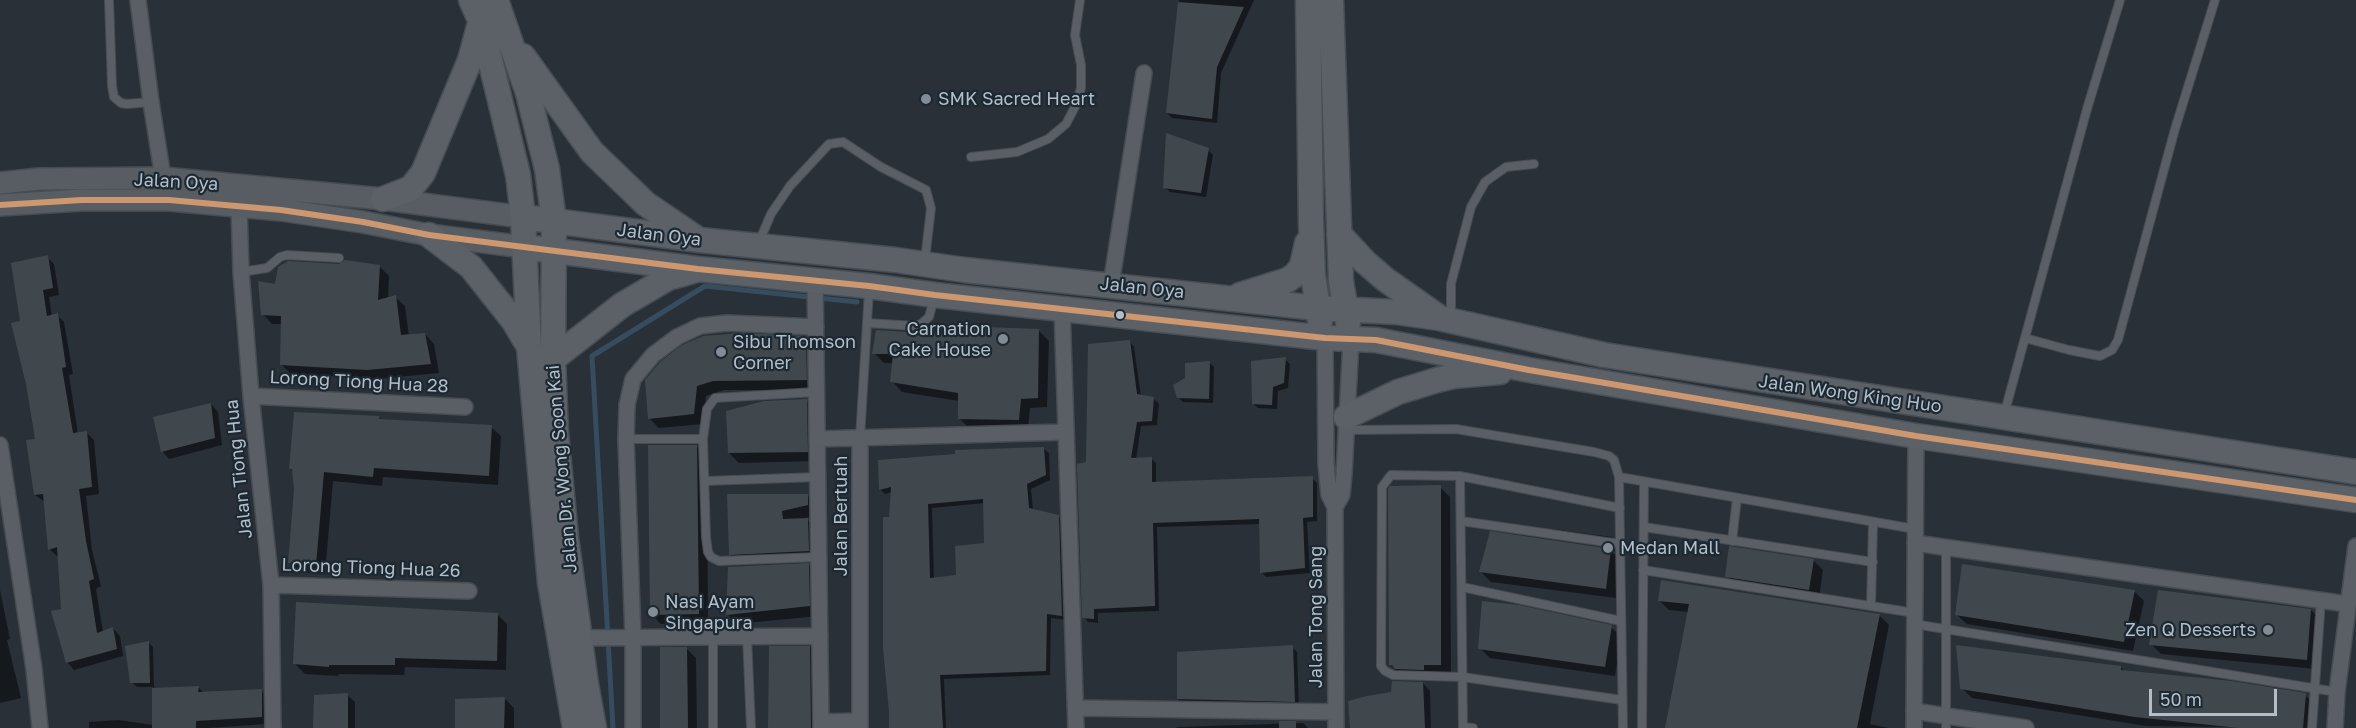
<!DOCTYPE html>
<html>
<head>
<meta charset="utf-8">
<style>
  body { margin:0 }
  #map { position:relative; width:2356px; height:728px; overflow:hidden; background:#293037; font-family:"Golos Text",sans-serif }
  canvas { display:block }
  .scale { position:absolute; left:2149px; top:689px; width:128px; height:27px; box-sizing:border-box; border:3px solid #b3bec8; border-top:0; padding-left:8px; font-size:18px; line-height:21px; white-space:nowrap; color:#b3bec8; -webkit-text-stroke:4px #1c2832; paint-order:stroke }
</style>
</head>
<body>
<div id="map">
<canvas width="2356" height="728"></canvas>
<div class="scale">50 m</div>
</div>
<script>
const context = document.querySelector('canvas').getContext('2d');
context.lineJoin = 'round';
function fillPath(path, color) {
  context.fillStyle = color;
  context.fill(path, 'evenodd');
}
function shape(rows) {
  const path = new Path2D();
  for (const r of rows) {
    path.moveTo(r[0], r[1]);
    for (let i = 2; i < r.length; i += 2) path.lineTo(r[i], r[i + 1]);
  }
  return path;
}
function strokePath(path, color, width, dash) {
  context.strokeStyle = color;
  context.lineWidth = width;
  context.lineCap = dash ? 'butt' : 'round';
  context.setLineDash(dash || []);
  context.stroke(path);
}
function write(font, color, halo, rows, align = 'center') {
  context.font = font + ' "Golos Text",sans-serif';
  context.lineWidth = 4.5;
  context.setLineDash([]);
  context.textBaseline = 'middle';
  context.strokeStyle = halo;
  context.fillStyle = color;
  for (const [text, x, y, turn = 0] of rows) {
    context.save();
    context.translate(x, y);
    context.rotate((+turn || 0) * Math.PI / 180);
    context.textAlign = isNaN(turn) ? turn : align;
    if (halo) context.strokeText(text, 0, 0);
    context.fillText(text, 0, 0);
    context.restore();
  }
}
const shadow = shape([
  [1179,0,1254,0,1221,73,1217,123,1172,118,1167,113],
  [1208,150,1213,155,1206,197,1170,192,1165,187],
  [47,257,54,264,59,295,49,297,52,316,57,315,64,322,73,374,69,375,78,434,87,433,94,440,99,494,86,496,92,550,101,586,96,589,103,632,113,628,120,636,123,656,74,670,67,662,59,555,57,556,49,549,45,502,35,495,37,440,22,322],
  [379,266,389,276,388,299,395,297,405,306,409,336,425,334,434,344,439,373,378,379,291,374,282,365,282,324,272,324,263,314,276,286],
  [1039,331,1049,341,1047,407,1030,408,1028,429,969,428,959,418,959,401,902,392,892,381,894,363,884,363,874,353,960,337],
  [805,338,815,348,816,390,724,390,706,396,704,424,659,428,649,418,661,363],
  [1130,342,1134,347,1141,396,1154,399,1159,404,1157,425,1141,426,1136,459,1151,459,1156,463,1156,484,1312,478,1317,483,1317,521,1307,522,1310,573,1266,577,1261,572,1260,524,1157,527,1159,611,1098,613,1098,623,1088,622,1084,617,1088,463],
  [1285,359,1290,364,1288,388,1278,391,1277,409,1258,408,1253,403],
  [1209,362,1214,367,1213,403,1183,402,1178,397],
  [806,400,816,410,817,461,739,463,729,453],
  [211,404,218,412,222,445,169,459,162,451],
  [378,417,381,420,491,427,501,436,498,485,383,477,382,486,333,481,325,574,299,572,290,563,295,490,293,471,290,468],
  [697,447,707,456,708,623,661,624,651,614],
  [1044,449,1049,453,1050,480,1031,489,1033,510,1058,516,1063,521,1067,620,1051,618,1050,675,944,679,946,728,891,728,890,518,892,492,885,494,880,489],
  [985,503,986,544,958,577,934,579,932,508],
  [1440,487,1450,497,1451,674,1400,674,1390,664],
  [807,495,817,505,818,515,806,518,818,530,818,561,740,564,730,554,728,496],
  [1551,529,1612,537,1620,546,1559,537],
  [1610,550,1620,560,1616,598,1491,582,1481,572],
  [1813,560,1823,570,1819,599,1737,586,1727,576],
  [808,565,818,575,819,616,737,624,727,614],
  [0,590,10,639,7,640,21,698,0,703],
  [2134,591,2144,601,2133,651,1967,624,1957,615],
  [1659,600,1879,615,1889,625,1870,724,1889,728,1667,728,1689,612,1669,610],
  [297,603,497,614,507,624,506,670,405,667,404,675,339,674,338,676,305,674,295,664],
  [2311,610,2321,620,2316,669,2161,654,2151,644],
  [1611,627,1621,637,1615,676,1490,658,1480,648],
  [148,642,153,647,154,689,198,687,204,693,261,690,268,697,268,724,208,728,89,728,89,722,118,720,154,725,153,687,137,687,132,682],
  [810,647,820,657,820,728,769,728],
  [1292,647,1297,652,1299,706,1183,704,1178,699],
  [686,648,696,658,697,728,662,728],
  [2120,667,2125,672,2305,695,2315,705,2313,728,2146,726,1972,698,1962,688],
  [1423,683,1430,691,1431,728,1351,728,1393,694],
  [347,695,355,702,355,728,315,728],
  [505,699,514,708,514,728,456,728],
  [1303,723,1308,728,1176,728,1177,727]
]);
const stream = shape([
  [613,728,592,356,705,286,857,302]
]);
const building = shape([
  [1178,2,1244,7,1217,67,1212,119,1166,113],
  [1166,133,1209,148,1201,193,1163,188],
  [48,255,53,288,43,290,47,316,58,313,66,367,62,368,73,433,87,431,92,487,79,489,86,541,94,579,89,581,97,633,113,627,117,649,66,663,51,611,61,609,57,547,48,550,43,494,34,495,26,440,35,439,26,384,11,323,20,321,11,263],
  [345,260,380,265,378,300,396,295,401,335,425,333,431,364,367,370,280,365,281,316,261,315,258,281,275,284,278,267,288,261,339,264],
  [958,326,1039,329,1038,398,1021,399,1019,420,958,419,958,393,890,382,893,354,872,354,876,330,958,335],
  [741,333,806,336,807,380,713,381,697,386,694,414,648,419,645,380,660,362,682,345,703,336],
  [1130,340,1137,394,1154,397,1152,421,1137,422,1131,458,1152,457,1152,482,1313,476,1313,517,1303,518,1305,568,1260,573,1259,519,1153,523,1155,606,1094,609,1094,619,1082,618,1077,464,1086,462,1088,344],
  [1286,357,1284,383,1273,387,1272,405,1252,404,1251,361],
  [1210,361,1209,399,1177,398,1173,385,1185,378,1185,363],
  [807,399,808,452,728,453,726,411,764,401],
  [211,403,215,438,161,452,153,417],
  [294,412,379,416,379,419,492,425,489,476,374,468,373,477,324,472,316,565,288,563,294,490,292,469,289,469],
  [648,445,697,445,699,614,650,615],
  [1044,447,1046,475,1027,484,1029,508,1059,515,1062,616,1047,614,1046,671,940,675,943,728,889,728,889,711,883,648,883,517,889,517,891,487,879,490,878,460,955,454,955,450],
  [983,499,984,543,955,546,956,575,930,578,928,504],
  [1441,485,1441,665,1424,665,1424,670,1395,669,1392,665,1389,665,1388,489,1390,486],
  [727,494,808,494,808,505,782,511,783,519,808,518,809,551,729,555],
  [1490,531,1611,549,1606,589,1479,572],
  [1729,546,1814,559,1809,590,1725,577],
  [809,563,810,606,726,615,728,567],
  [1962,564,2135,590,2124,642,1955,615],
  [1661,580,1880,614,1857,728,1665,728,1689,604,1658,601],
  [2158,590,2311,609,2307,660,2149,645],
  [1482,601,1519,605,1612,625,1605,667,1478,649],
  [296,602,498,613,497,661,395,658,395,665,329,665,329,667,293,664],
  [149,641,150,683,130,683,125,646],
  [1293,645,1295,702,1177,699,1177,652],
  [1956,645,2121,666,2121,670,2232,681,2306,693,2303,728,2239,728,2135,717,1960,689],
  [769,646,810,646,811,728,768,728],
  [660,647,687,647,688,728,660,728],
  [1392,681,1423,682,1425,728,1350,728,1348,701,1367,696,1391,692],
  [199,686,198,692,262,689,262,717,196,721,196,728,152,728,152,688],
  [348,693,348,728,313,728,314,695],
  [505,697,504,728,455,728,455,699],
  [1279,721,1296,721,1296,728,1279,728]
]);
const service = shape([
  [109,0,112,86,114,97,121,103,127,104,151,102],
  [971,157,1017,152,1048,139,1066,124,1076,105,1081,88,1081,65,1075,35,1080,0],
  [759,242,771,214,790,186,829,144,843,142,881,167,926,190,931,208,925,260],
  [241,272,267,268,280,257,287,255,339,258],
  [1451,318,1451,284,1471,207,1485,182,1506,167,1534,164],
  [867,323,916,326,921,324,929,317,934,299],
  [2025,338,2069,350,2100,356,2112,350,2118,340,2175,129,2215,0],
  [816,392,715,398,707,409,703,439,706,537,708,552,711,557,719,561,819,557],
  [2004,415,2087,109,2120,0],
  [1346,430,1456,429,1594,452,1609,456,1614,460,1619,477,1623,728],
  [860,438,869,290],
  [626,439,703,439],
  [1460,476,1463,728],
  [1619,477,1915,529],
  [705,481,818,477],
  [1620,508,1460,476,1391,475,1382,487,1381,666,1385,671,1393,675,1462,677,1622,700],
  [1461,521,1620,544],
  [1644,527,1873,562],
  [1732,541,1737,498],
  [1643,570,1915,613],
  [1462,587,1621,621],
  [1871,606,1873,523],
  [1914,624,2337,692],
  [747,636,751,728],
  [713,637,713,728],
  [1463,727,1473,728],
  [1642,728,1644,482],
  [1946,728,1946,547],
  [2312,728,2321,600]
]);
const minor = shape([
  [138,0,151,102,163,178],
  [239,206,241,272,251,396,271,585,273,728],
  [815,280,821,728],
  [1111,285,1144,73],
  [1062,308,1076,728],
  [1325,338,1326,464,1329,495,1335,507,1336,728],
  [251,396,465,407],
  [817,439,1066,432],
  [0,445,34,669,40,728],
  [1335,507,1342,495,1344,474,1351,340],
  [1915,543,2347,604],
  [271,585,469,591],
  [580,638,820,636],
  [1076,708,1336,712],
  [1914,711,2026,728],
  [821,722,860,721],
  [633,728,633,637,626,439,627,405,633,379,653,355,677,337,700,326,727,323,816,327],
  [860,728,860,438],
  [1914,728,1916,436],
  [2335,728,2337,692,2356,546]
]);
const secondary = shape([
  [0,183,39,179,163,178,383,199,523,217],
  [0,205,82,200,169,200,281,210,363,222,429,235,524,247]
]);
const primary = shape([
  [471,0,481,22,518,175,523,217,529,347,550,583,575,728],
  [496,0,528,93,547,169,554,221,553,359,556,433,566,537,586,684,594,728],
  [1308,0,1311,222,1313,275,1320,321],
  [1331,0,1341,281,1348,323],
  [523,56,592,152,646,204,696,238],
  [383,199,411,188,423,173,470,60,480,23],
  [523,217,700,240,896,260,965,270,1317,308,1396,312,1439,318,1604,355,2356,472],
  [1339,234,1365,262,1386,280,1436,315],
  [429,235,471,267,513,320,528,345],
  [524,247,698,269,869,286,935,295,1325,338,1376,340,1529,370,1916,436,2356,500],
  [1240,295,1288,280,1296,274,1302,266,1307,243],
  [553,359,622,305,668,278,693,271],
  [1346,417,1398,392,1437,380,1454,376,1500,372]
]);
const bus1 = shape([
  [0,205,82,200,169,200,281,210,363,222,429,235,698,269,869,286,935,295,1325,338,1376,340,1529,370,1916,436,2356,500]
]);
const markers = [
  [926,99,6,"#838c95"],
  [1120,315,5,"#b3bec8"],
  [1003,339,6,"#838c95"],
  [721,352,6,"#838c95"],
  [1608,548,6,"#838c95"],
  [653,612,6,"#838c95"],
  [2268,630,6,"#838c95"]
];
const poiNames = [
  ["SMK Sacred Heart",938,99],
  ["Carnation",991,329,"right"],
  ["Cake House",991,350,"right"],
  ["Sibu Thomson",733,342],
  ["Corner",733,363],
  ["Medan Mall",1620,548],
  ["Nasi Ayam",665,602],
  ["Singapura",665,623],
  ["Zen Q Desserts",2256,630,"right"]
];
const streetNames = [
  ["Jalan Oya",176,182,3],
  ["Jalan Oya",659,235,7],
  ["Jalan Oya",1142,288,6],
  ["Lorong Tiong Hua 28",359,382,3],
  ["Jalan Wong King Huo",1850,394,8],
  ["Jalan Tiong Hua",239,469,-96],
  ["Jalan Dr. Wong Soon Kai",562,469,-95],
  ["Jalan Bertuah",841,516,-90],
  ["Lorong Tiong Hua 26",371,568,2],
  ["Jalan Tong Sang",1316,617,-90]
];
fillPath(shadow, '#0007');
strokePath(stream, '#364d5f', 5);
fillPath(building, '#41484d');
strokePath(service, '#474c52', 10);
strokePath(minor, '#474c52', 18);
strokePath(secondary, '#474c52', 24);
strokePath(primary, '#474d54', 27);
strokePath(service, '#595f65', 8);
strokePath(minor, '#595f65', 15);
strokePath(secondary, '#585d63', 21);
strokePath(primary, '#5b6167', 24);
strokePath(bus1, '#cd976f', 6);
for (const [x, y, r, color] of markers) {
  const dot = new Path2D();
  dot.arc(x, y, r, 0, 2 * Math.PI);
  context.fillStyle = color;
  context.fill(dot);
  strokePath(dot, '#1c2832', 2);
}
write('18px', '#b3bec8', '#1c2832', poiNames, 'left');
write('18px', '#b3bec8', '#1c2832', streetNames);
</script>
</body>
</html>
